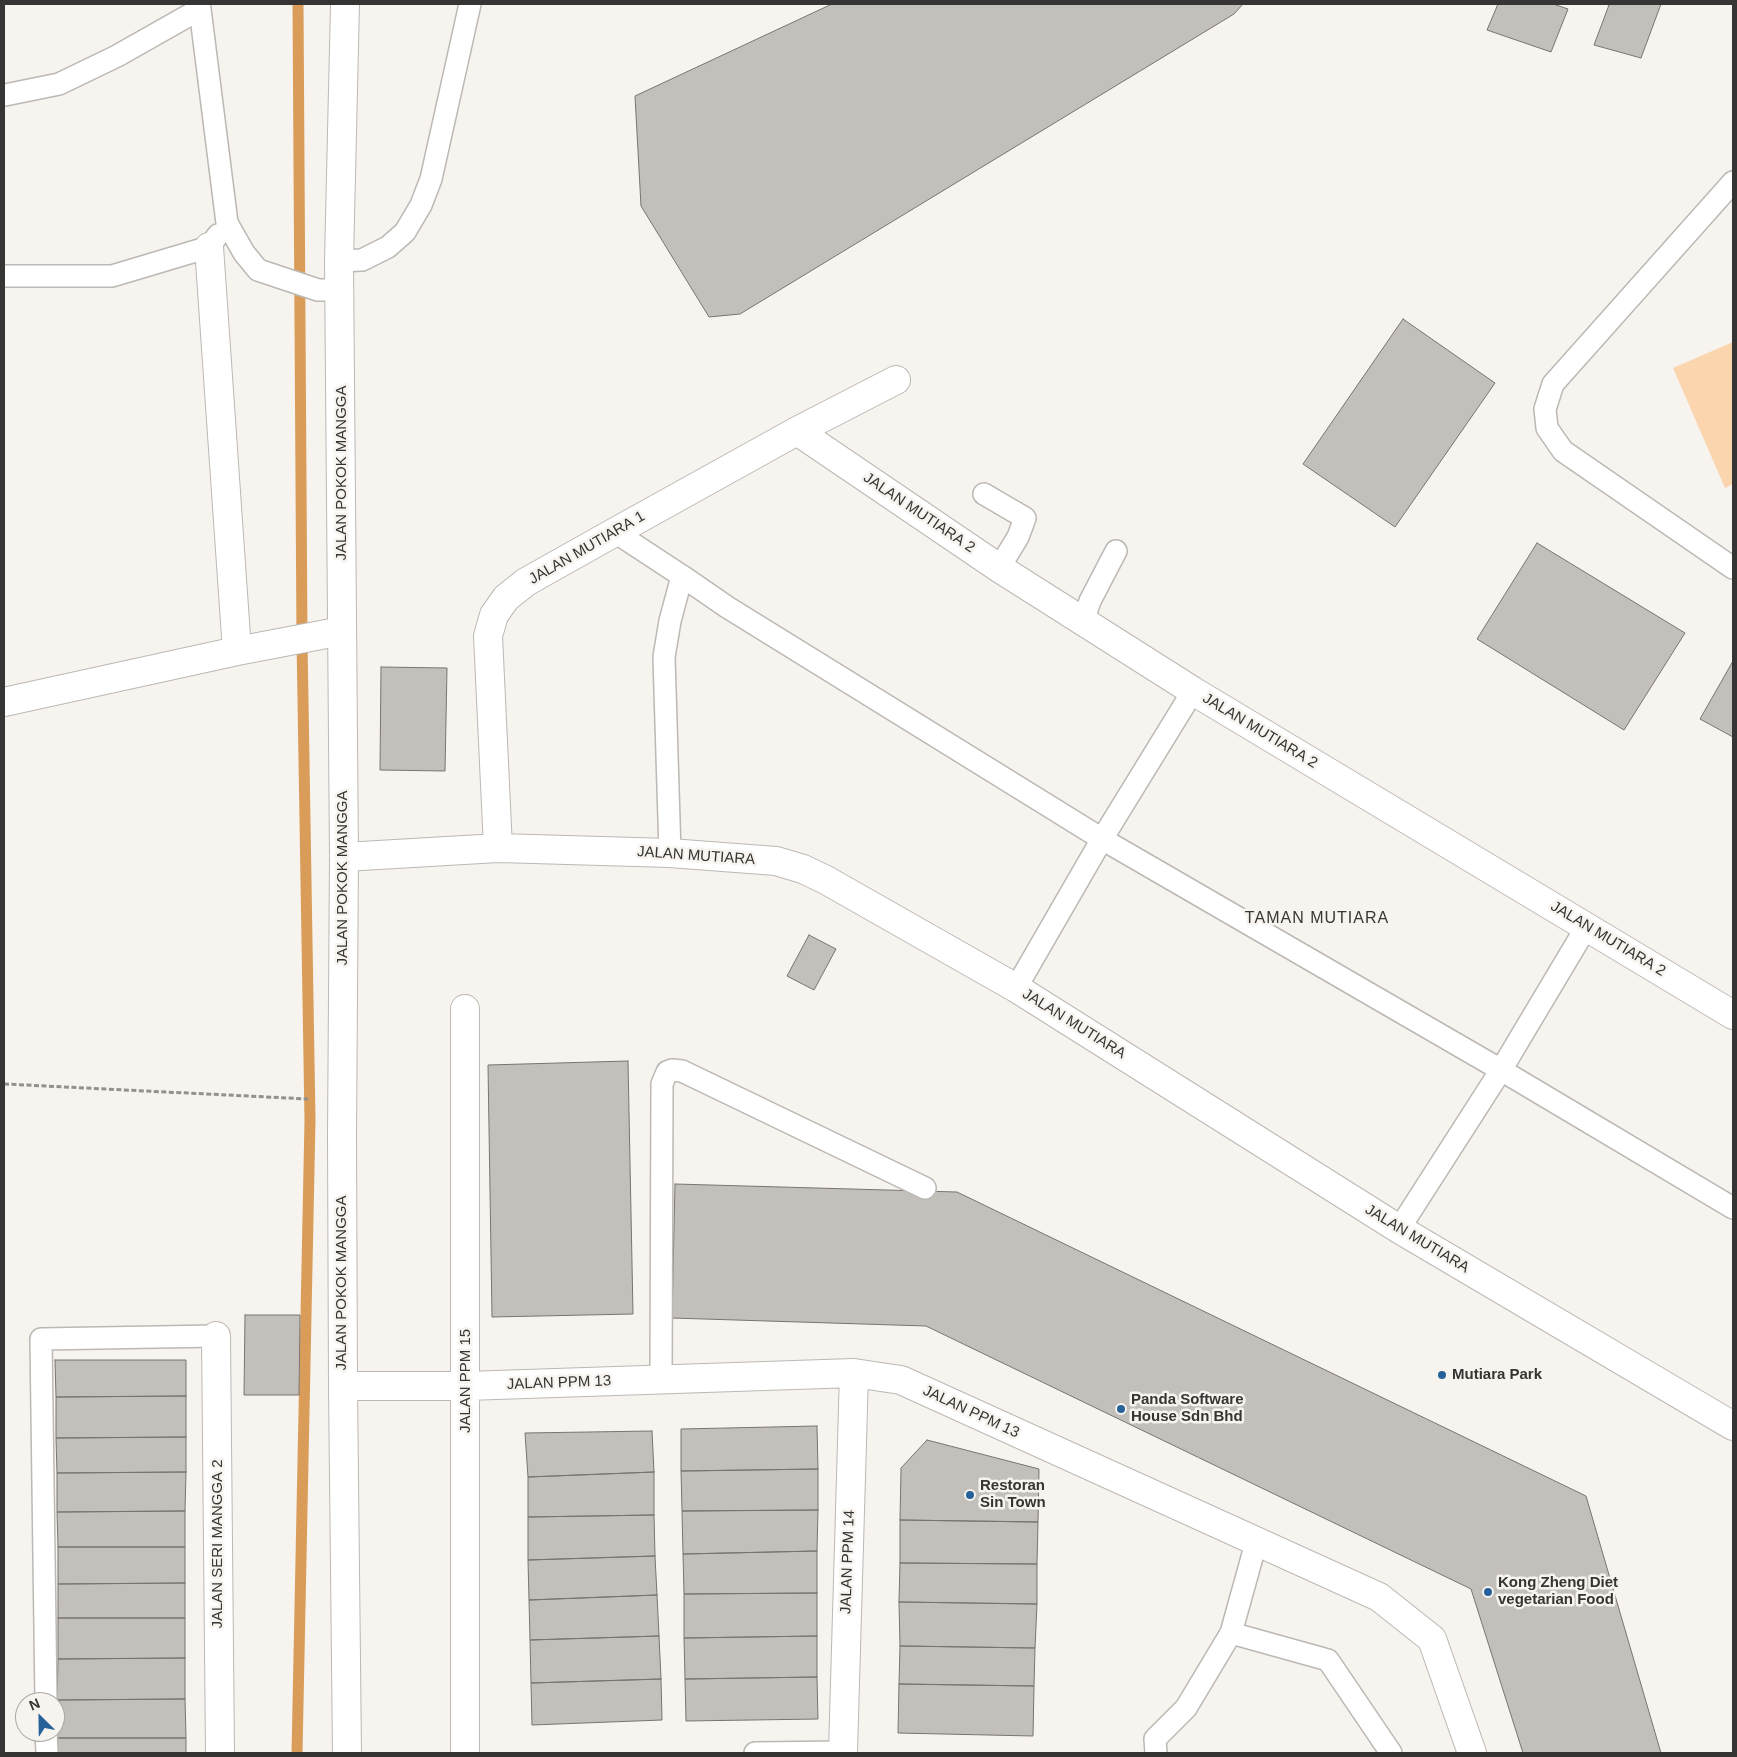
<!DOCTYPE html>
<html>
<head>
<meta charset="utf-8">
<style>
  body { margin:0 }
  #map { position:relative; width:1737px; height:1757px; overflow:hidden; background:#f7f3ef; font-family:Helvetica,sans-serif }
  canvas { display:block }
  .frame { position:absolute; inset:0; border:5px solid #373533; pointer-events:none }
  .north { position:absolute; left:15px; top:1692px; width:50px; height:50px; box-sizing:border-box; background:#f7f3ef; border:1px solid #aaa7a4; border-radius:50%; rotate:337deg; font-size:14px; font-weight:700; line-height:20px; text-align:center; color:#373533 }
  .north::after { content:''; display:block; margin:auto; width:18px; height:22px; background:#266299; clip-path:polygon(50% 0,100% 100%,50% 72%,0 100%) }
</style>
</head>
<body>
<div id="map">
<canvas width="1737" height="1757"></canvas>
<div class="frame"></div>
<div class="north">N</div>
</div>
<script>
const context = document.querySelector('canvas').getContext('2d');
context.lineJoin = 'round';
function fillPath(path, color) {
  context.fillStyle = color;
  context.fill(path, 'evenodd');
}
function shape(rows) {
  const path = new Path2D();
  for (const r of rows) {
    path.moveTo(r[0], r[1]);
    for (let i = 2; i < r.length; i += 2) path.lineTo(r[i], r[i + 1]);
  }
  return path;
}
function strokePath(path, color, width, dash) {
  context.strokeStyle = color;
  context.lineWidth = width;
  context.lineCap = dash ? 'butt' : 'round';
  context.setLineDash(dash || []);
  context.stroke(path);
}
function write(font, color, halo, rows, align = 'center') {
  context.font = font + ' Helvetica,sans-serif';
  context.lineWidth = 5;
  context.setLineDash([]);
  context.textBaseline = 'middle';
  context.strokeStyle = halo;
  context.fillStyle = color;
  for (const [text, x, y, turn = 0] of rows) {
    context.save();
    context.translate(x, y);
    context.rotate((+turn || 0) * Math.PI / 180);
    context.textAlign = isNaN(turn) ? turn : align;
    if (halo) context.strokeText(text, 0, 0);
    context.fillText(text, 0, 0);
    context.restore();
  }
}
const green = shape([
  [1733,342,1733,484,1725,488,1673,368]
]);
const stream = shape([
  [297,1753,310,1120,302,641,298,4]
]);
const building = shape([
  [832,4,1243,4,1234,14,740,314,709,317,641,206,635,96,832,4],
  [1498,4,1553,4,1568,9,1551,52,1487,30,1498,4],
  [1605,4,1661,4,1641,58,1594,45,1609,5,1605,4],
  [1403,319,1495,383,1395,527,1303,464,1403,319],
  [1537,543,1685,633,1624,730,1477,639,1537,543],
  [1733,661,1733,737,1700,719,1733,661],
  [381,667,447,668,445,771,380,770,381,667],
  [809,935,836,949,814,990,787,976,809,935],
  [628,1061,633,1314,492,1317,488,1065,628,1061],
  [675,1184,957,1192,1586,1496,1661,1753,1523,1753,1471,1589,926,1326,672,1318,675,1184],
  [245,1315,300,1315,299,1395,244,1395,245,1315],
  [55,1360,186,1360,186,1396,56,1397,55,1360],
  [186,1396,186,1437,56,1438,56,1397,186,1396],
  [817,1426,818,1469,681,1471,681,1429,817,1426],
  [652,1431,654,1472,528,1477,525,1433,652,1431],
  [186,1437,186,1472,57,1473,56,1438,186,1437],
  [927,1440,1039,1469,1038,1522,900,1520,901,1468,927,1440],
  [818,1469,818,1510,682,1511,681,1471,818,1469],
  [186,1472,185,1511,57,1512,57,1473,186,1472],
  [654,1472,654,1515,528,1517,528,1477,654,1472],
  [818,1510,817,1551,683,1554,682,1511,818,1510],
  [185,1511,185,1547,58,1547,57,1512,185,1511],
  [654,1515,655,1556,528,1560,528,1517,654,1515],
  [900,1520,1038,1522,1037,1564,900,1563,900,1520],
  [58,1547,185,1547,185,1583,58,1584,58,1547],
  [817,1551,817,1593,684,1594,683,1554,817,1551],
  [655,1556,657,1595,529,1600,528,1560,655,1556],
  [900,1563,1037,1564,1037,1604,899,1602,900,1563],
  [185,1583,185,1618,58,1618,58,1584,185,1583],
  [817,1593,817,1636,684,1638,684,1594,817,1593],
  [657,1595,659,1636,530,1640,529,1600,657,1595],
  [899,1602,1037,1604,1035,1648,900,1646,899,1602],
  [58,1618,185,1618,185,1658,58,1659,58,1618],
  [659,1636,661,1679,531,1683,530,1640,659,1636],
  [817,1636,817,1677,685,1679,684,1638,817,1636],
  [900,1646,1035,1648,1034,1686,899,1684,900,1646],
  [185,1658,185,1699,57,1700,58,1659,185,1658],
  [817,1677,818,1719,686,1721,685,1679,817,1677],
  [661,1679,662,1720,532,1725,531,1683,661,1679],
  [899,1684,1034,1686,1033,1736,898,1733,899,1684],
  [185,1699,186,1738,57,1738,57,1700,185,1699],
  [57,1738,186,1738,186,1753,57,1753,57,1738]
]);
const path = shape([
  [4,1084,308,1099]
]);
const service = shape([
  [198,4,200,9,227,223,244,253,258,270,318,290,341,290],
  [5,95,59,84,117,56,200,9],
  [1733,182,1553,384,1545,409,1547,428,1563,451,1733,568],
  [339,261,362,260,388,247,405,232,421,205,431,179,470,4],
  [4,276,112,276,209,247,218,235],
  [984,494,1025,518,1018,537,999,568],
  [615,532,682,576],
  [1083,622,1090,601,1116,551],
  [670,853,664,657,670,621,682,576,727,607,1102,839,1501,1070,1733,1208],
  [1016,988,1102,839,1193,691],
  [1399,1229,1501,1070,1587,926],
  [661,1379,662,1084,667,1072,672,1070,682,1071,925,1188],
  [1231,1633,1256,1543],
  [46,1702,41,1339,216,1336],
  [46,1732,47,1753],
  [755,1753,843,1752],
  [1156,1753,1155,1739,1186,1708,1231,1633,1328,1660,1391,1753]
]);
const minor = shape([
  [209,247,237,651],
  [797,431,999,568,1193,691,1733,1015],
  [4,702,237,651,342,631],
  [498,848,488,636,494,615,506,598,526,582,615,532,797,431,896,380],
  [344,857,498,848,670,853,776,861,803,869,826,880,1016,988,1399,1229,1733,1426],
  [216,1336,220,1753],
  [343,1386,466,1386,854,1373,901,1380,1379,1597,1432,1639,1472,1753],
  [843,1752,854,1373],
  [465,1753,465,1009]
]);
const tertiary = shape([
  [345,4,339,261,344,857,342,1136,343,1386,347,1753]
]);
const markers = [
  [1442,1375,5,"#266299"],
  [1121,1409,5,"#266299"],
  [970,1495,5,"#266299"],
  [1488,1592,5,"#266299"]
];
const streetNames = [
  ["JALAN POKOK MANGGA",342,473,-90],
  ["JALAN MUTIARA 2",919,513,34],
  ["JALAN MUTIARA 1",587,548,-30],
  ["JALAN MUTIARA 2",1260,731,31],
  ["JALAN MUTIARA",696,856,4],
  ["JALAN POKOK MANGGA",343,878,-90],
  ["JALAN MUTIARA 2",1608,939,31],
  ["JALAN MUTIARA",1074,1024,32],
  ["JALAN MUTIARA",1417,1239,31],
  ["JALAN POKOK MANGGA",342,1283,-90],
  ["JALAN PPM 15",466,1381,-90],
  ["JALAN PPM 13",559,1383,-2],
  ["JALAN PPM 13",971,1412,25],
  ["JALAN SERI MANGGA 2",218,1544,-90],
  ["JALAN PPM 14",848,1562,-88]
];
const poiNames = [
  ["Mutiara Park",1452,1375],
  ["Panda Software",1131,1400],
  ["House Sdn Bhd",1131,1417],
  ["Restoran",980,1486],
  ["Sin Town",980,1503],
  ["Kong Zheng Diet",1498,1583],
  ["vegetarian Food",1498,1600]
];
const neighbourhoodNames = [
  ["TAMAN MUTIARA",1317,919]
];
fillPath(green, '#fad5ae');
strokePath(stream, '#d99d59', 11);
fillPath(building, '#c3bfba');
strokePath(building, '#787470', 1);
strokePath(service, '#bcb8b4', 24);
strokePath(minor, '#bcb8b4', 30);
strokePath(tertiary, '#bcb8b4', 30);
strokePath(path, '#93908d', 3, [5, 2.5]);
strokePath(service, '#fff', 21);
strokePath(minor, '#fff', 28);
strokePath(tertiary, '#fff', 28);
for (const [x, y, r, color] of markers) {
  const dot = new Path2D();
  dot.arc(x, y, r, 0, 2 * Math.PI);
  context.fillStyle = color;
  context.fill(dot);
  strokePath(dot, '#f7f3ef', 2);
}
write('15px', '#373533', '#f7f3ef', streetNames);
write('bold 15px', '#373533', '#f7f3ef', poiNames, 'left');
context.letterSpacing = '1px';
write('16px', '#393633', '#f7f3ef', neighbourhoodNames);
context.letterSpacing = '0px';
</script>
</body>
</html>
